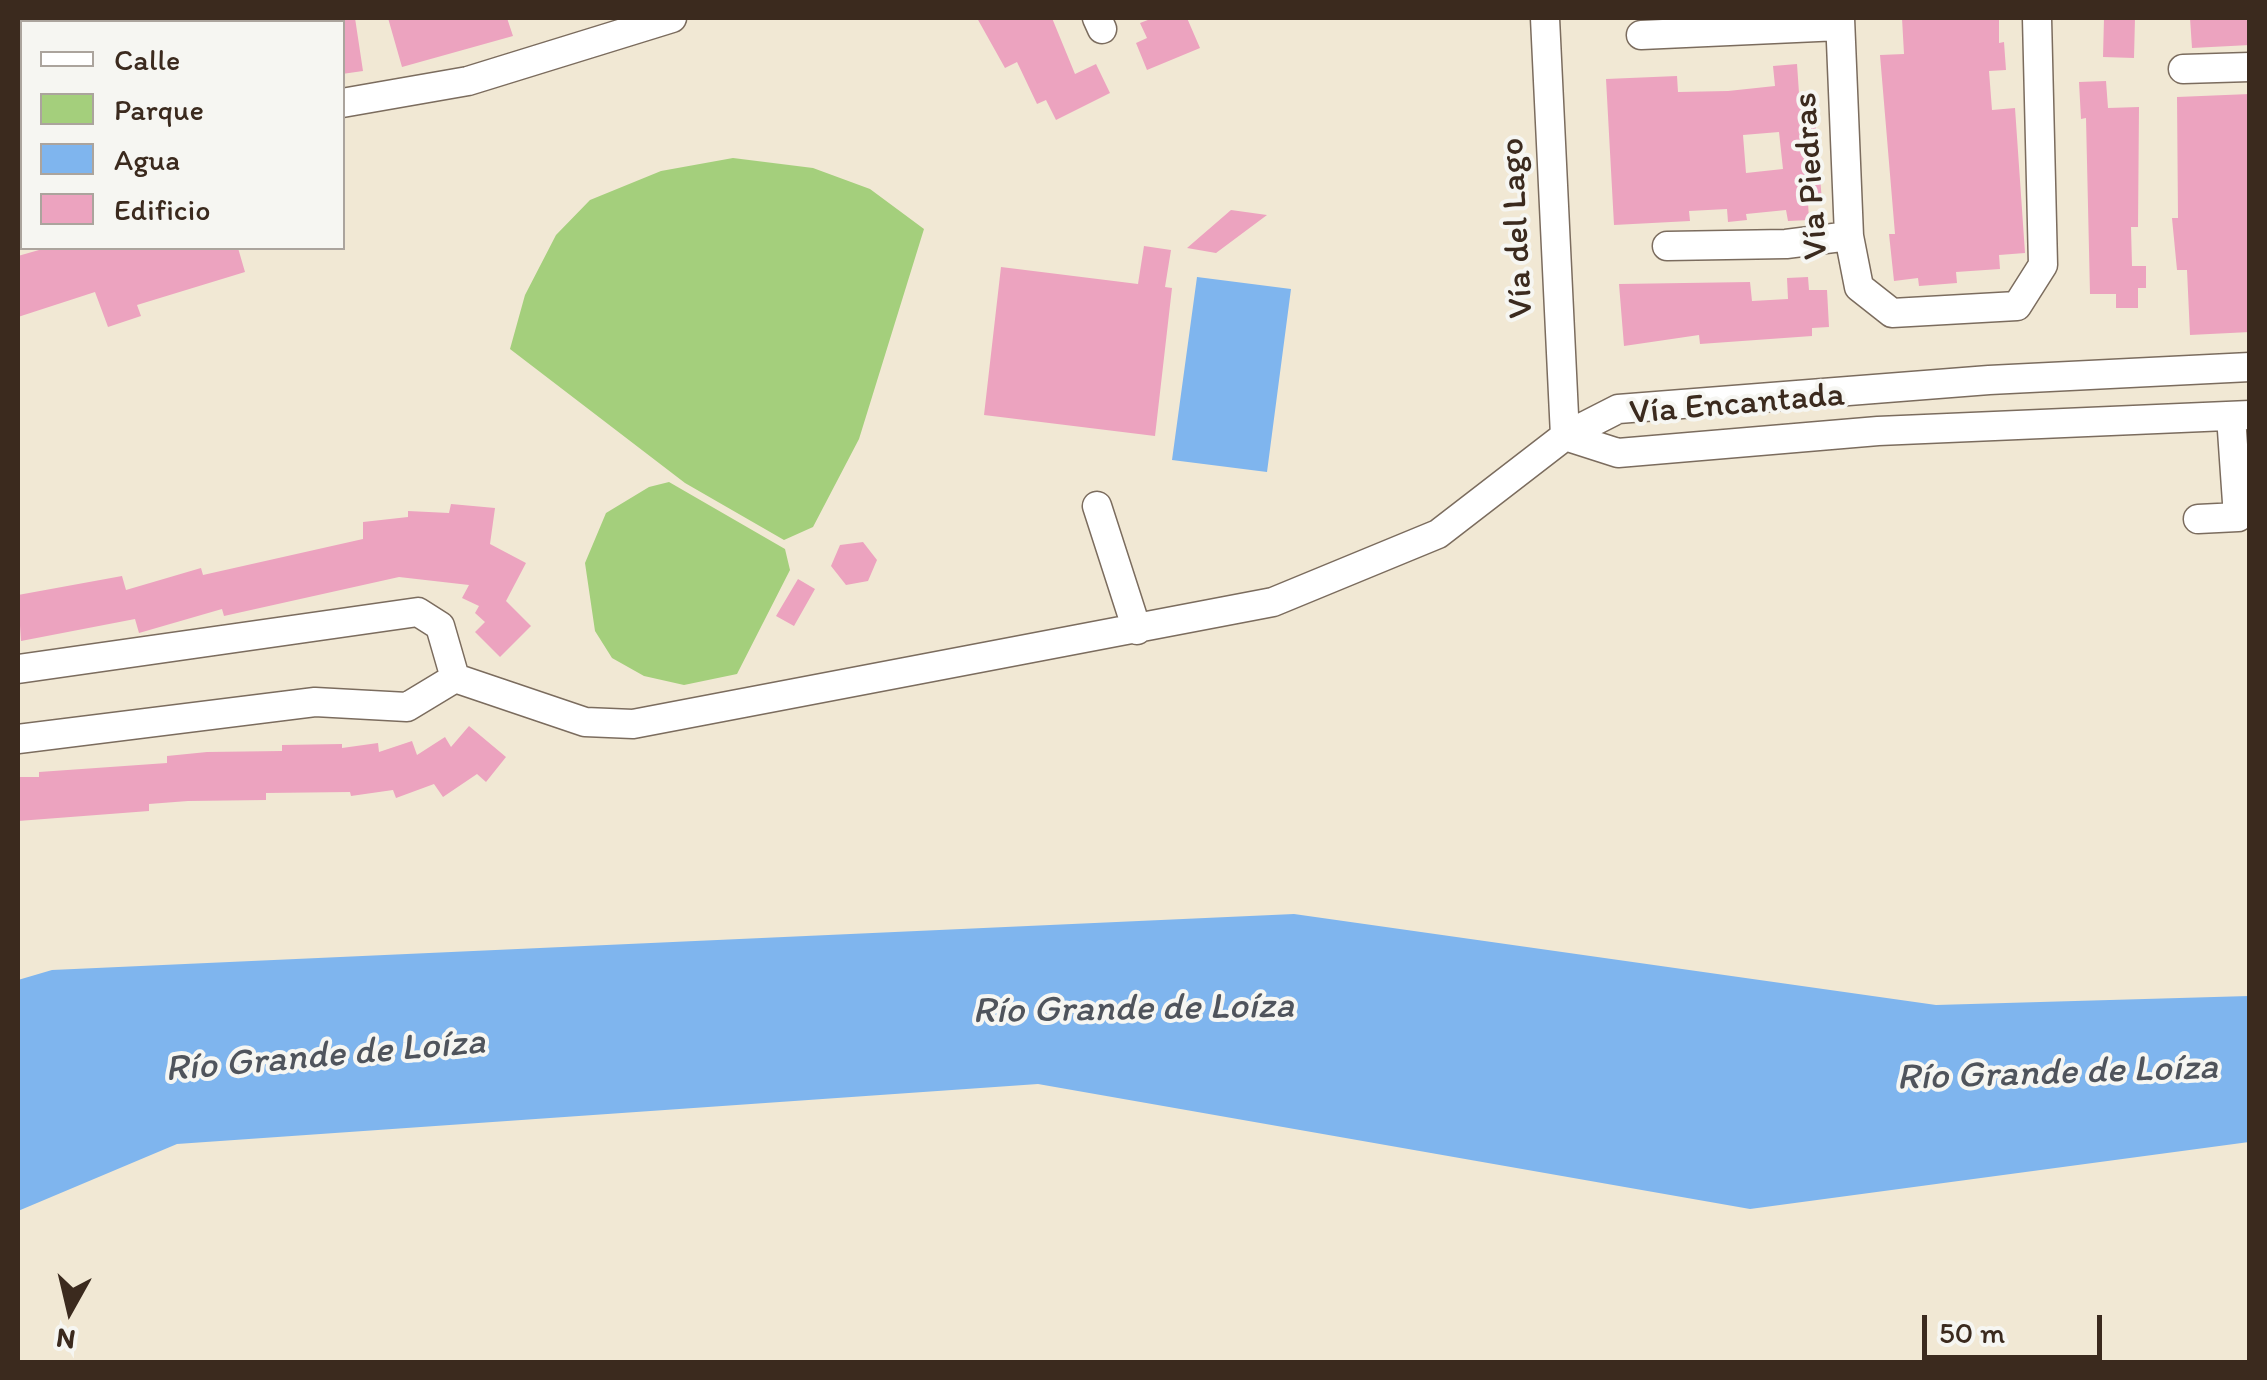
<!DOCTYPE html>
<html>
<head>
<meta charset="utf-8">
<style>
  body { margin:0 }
  #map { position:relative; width:2267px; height:1380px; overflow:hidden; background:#f1e8d4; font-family:Itim,sans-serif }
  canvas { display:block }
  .frame { position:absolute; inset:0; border:20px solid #3b2a1e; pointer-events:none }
  .legend { position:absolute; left:20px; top:20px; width:325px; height:230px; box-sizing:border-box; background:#f6f6f2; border:2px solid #aba49d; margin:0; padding:12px 18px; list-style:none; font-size:30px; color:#3b2a1e }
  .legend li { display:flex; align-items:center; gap:20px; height:50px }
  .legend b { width:50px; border:2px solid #aba49d }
  .north { position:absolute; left:20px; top:1260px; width:100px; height:100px; -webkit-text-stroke:8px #f6f6f2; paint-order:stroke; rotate:188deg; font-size:28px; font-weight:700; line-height:40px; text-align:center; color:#3b2a1e }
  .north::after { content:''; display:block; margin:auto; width:35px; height:45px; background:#3b2a1e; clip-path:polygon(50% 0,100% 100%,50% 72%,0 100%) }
  .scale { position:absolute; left:1922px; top:1315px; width:180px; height:45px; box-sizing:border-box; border:5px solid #3b2a1e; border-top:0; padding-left:12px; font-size:30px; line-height:35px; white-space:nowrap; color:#3b2a1e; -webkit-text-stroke:8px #f6f6f2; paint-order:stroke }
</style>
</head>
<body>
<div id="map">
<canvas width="2267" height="1380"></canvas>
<div class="frame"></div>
<ul class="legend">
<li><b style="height:12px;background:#fff"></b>Calle</li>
<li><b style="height:28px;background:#a4cf7c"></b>Parque</li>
<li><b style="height:28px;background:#7fb5ee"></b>Agua</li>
<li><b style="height:28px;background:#eca3bf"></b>Edificio</li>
</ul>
<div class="north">N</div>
<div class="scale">50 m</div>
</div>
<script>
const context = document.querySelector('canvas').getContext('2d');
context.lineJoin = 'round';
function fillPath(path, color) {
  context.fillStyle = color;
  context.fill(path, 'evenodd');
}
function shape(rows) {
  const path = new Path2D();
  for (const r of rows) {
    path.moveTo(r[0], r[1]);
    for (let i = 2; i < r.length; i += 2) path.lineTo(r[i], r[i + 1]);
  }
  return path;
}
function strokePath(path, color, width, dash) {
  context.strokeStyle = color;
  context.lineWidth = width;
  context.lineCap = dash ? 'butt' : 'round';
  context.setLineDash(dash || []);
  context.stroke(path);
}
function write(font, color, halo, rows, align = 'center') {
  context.font = font + ' Itim,sans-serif';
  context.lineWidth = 8;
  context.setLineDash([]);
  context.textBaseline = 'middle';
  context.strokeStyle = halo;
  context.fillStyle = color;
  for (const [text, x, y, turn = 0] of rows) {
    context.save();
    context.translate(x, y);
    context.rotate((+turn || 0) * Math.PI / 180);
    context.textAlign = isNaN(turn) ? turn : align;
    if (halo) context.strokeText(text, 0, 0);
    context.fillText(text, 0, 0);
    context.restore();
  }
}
const green = shape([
  [733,158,813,168,870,189,924,229,859,439,813,527,784,540,685,483,510,349,525,295,556,235,590,200,661,171],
  [669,482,785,549,790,570,737,674,684,685,644,676,612,658,595,631,585,563,606,513,649,487]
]);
const water = shape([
  [1197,277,1291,289,1267,472,1172,460],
  [1294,914,1936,1005,2249,996,2249,1142,1750,1209,1038,1084,177,1144,18,1211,18,980,52,970]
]);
const building = shape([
  [342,18,355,18,363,71,342,74],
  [388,18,507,18,513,36,402,67],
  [977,18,1052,18,1075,74,1096,64,1110,93,1056,120,1046,100,1037,104,1017,62,1005,68],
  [1153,18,1187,18,1200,48,1147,70,1136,43,1147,38,1140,23],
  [1902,18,1999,18,1999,43,2004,42,2006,70,1989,71,1992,110,2015,108,2025,253,1999,255,2000,269,1956,272,1957,283,1919,286,1918,278,1894,281,1889,234,1895,234,1880,55,1904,54],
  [2104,18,2135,18,2134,58,2103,57],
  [2190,18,2250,18,2250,45,2192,48],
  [1797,64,1799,93,1813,92,1822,201,1808,202,1809,220,1788,221,1786,210,1746,214,1747,220,1728,222,1727,209,1689,211,1690,221,1614,225,1606,79,1677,76,1678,92,1728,91,1775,86,1773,66],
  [1779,132,1783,169,1746,173,1743,135],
  [2106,81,2108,108,2139,107,2138,227,2131,227,2132,266,2146,266,2146,288,2138,288,2138,308,2116,308,2116,294,2090,294,2086,118,2081,119,2079,82],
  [2250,94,2250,332,2190,335,2187,270,2177,270,2172,218,2178,218,2177,97],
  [1231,210,1267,215,1216,253,1187,248],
  [1144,246,1171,250,1165,287,1172,288,1155,436,984,415,1001,267,1138,284],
  [46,248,238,248,245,272,137,305,141,316,108,327,95,292,18,317,18,256],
  [1808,277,1809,290,1827,290,1829,327,1812,328,1812,336,1700,344,1699,335,1624,346,1619,284,1750,282,1752,301,1788,299,1787,278],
  [451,504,495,508,490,544,526,563,506,601,531,626,500,657,475,632,485,622,475,613,479,606,462,598,469,585,399,577,224,616,222,609,139,633,135,619,21,641,18,595,122,576,126,590,201,568,203,575,363,539,363,522,408,517,408,511,449,513],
  [863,542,877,560,868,581,846,585,831,566,840,545],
  [798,579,815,589,794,626,776,616],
  [469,726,506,757,486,782,477,774,443,797,434,784,396,798,393,790,351,796,350,792,266,793,266,800,188,801,149,804,149,811,18,821,18,777,39,777,39,772,167,763,167,756,207,752,282,751,282,745,342,744,342,748,378,743,379,752,412,741,417,755,445,737,451,747]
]);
const street = shape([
  [245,18,247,22],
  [1097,18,1102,29],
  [1545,18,1565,436],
  [1840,18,1849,236,1859,287,1892,313,2017,306,2043,265,2037,18],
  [1641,35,1840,26],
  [2183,69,2250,67],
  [342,103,468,81,672,18],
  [18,200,22,198],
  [1667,246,1786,244,1849,236],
  [1565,436,1618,453,1878,431,2250,415],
  [1097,506,1137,630],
  [2198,519,2238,517,2231,416],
  [18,669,418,612,440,626,455,678],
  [18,739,315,702,407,707,455,678,585,722,633,724,1273,602,1438,534,1565,436,1618,409,1989,380,2250,367]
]);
const streetNames = [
  ["Vía Piedras",1812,176,-94],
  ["Vía del Lago",1518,228,-93],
  ["Vía Encantada",1737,405,-5]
];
const waterNames = [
  ["Río Grande de Loíza",1133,1010,-1],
  ["Río Grande de Loíza",325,1057,-5],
  ["Río Grande de Loíza",2057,1074,-2]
];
fillPath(green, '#a4cf7c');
fillPath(water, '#7fb5ee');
fillPath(building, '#eca3bf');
strokePath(street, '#7b6c5e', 31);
strokePath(street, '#fff', 28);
write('35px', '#3b2a1e', '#f6f6f2', streetNames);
write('italic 38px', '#4f545c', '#f6f6f2', waterNames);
</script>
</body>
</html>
